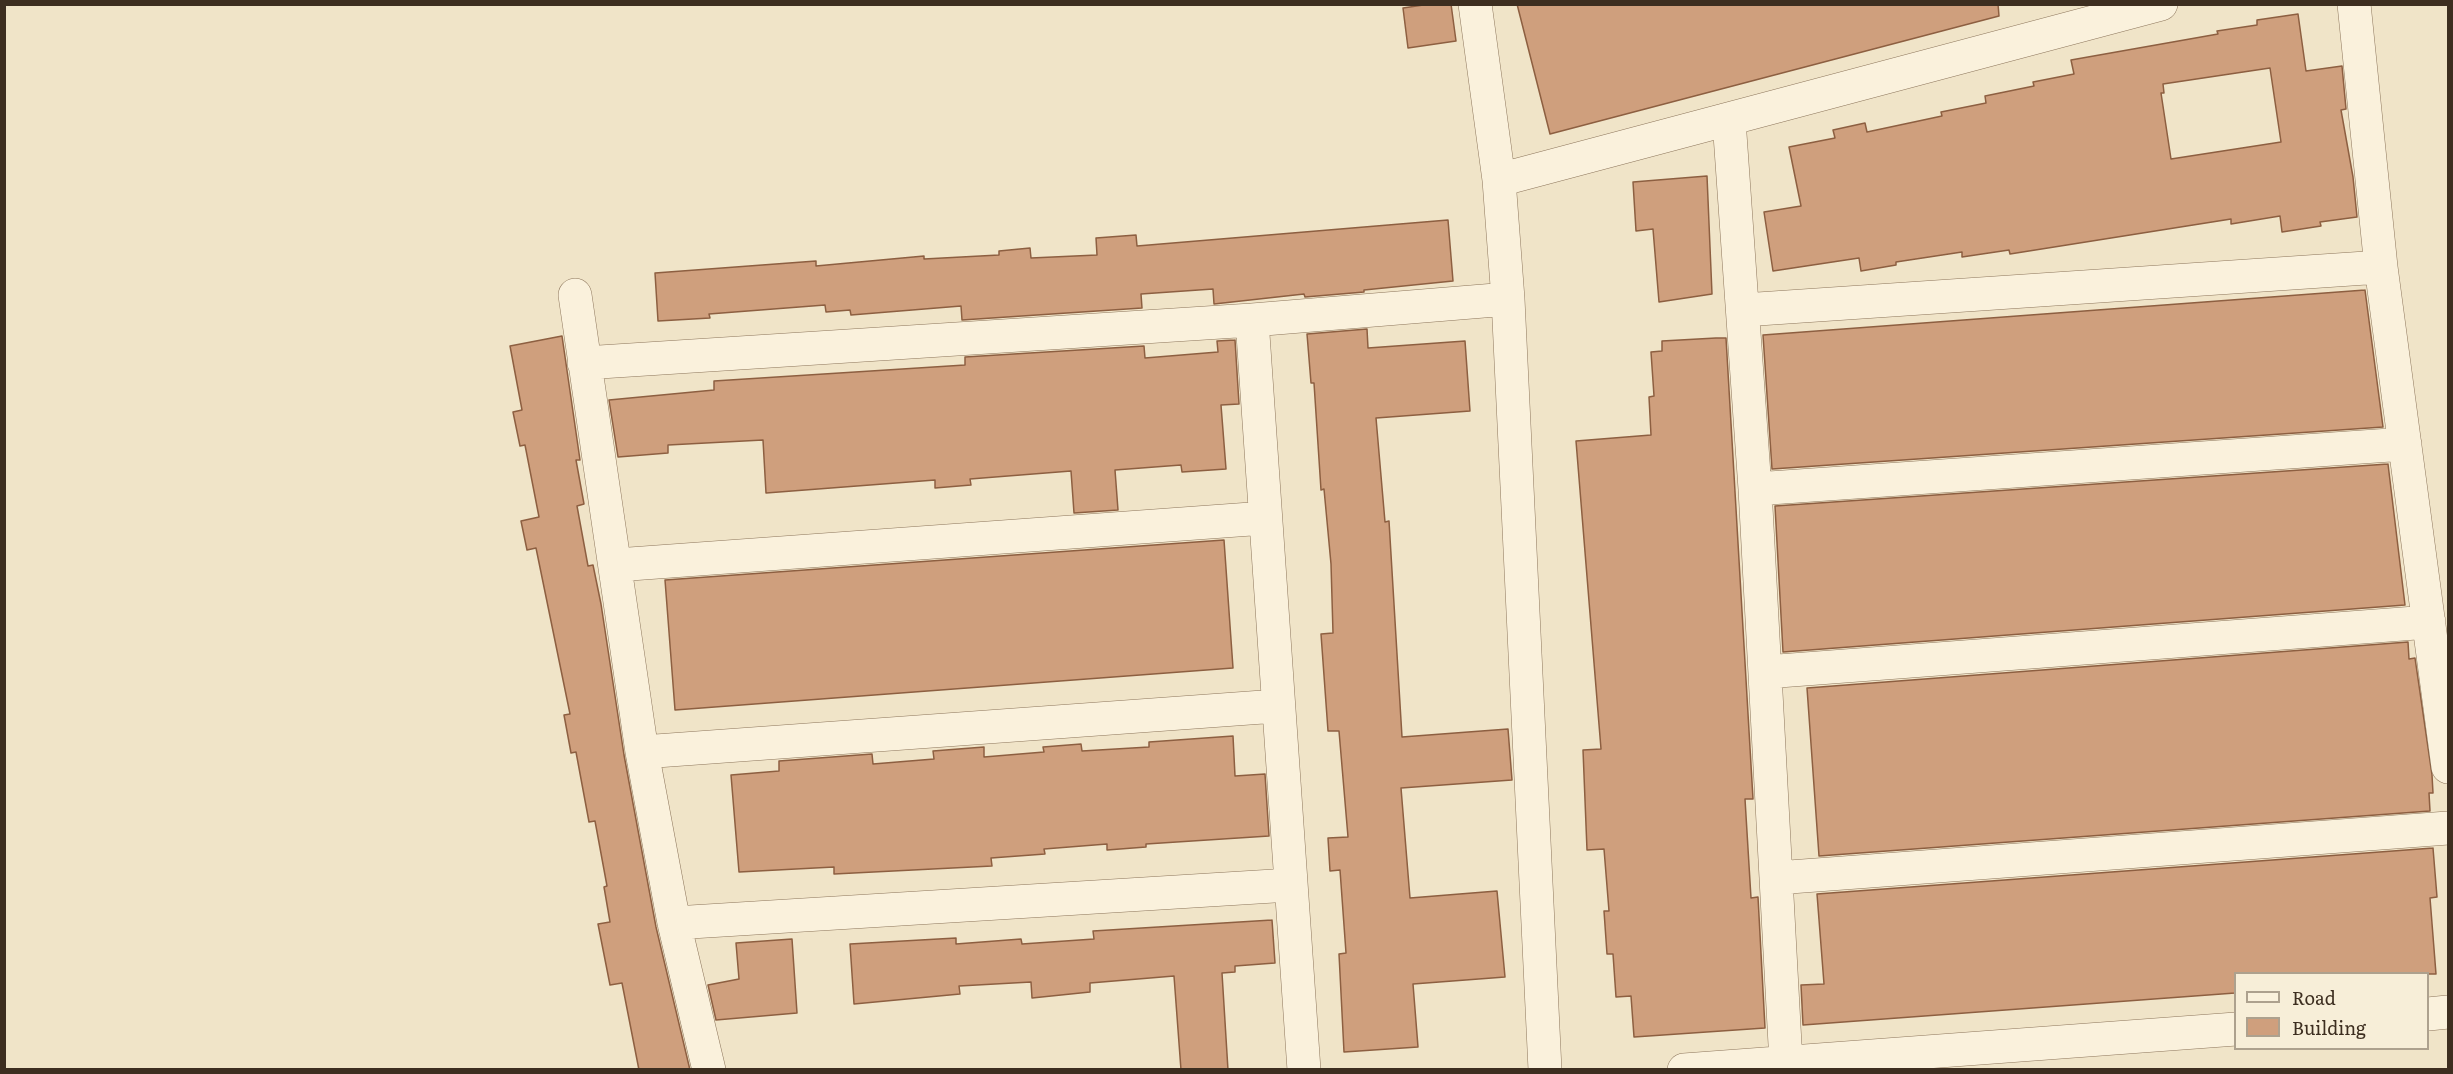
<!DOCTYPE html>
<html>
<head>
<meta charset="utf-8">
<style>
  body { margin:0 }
  #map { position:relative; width:2453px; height:1074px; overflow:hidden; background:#f0e4c8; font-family:Literata,serif }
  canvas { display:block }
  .frame { position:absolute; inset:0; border:6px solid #3d2e20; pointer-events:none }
  .legend { position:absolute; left:2234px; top:972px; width:195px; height:78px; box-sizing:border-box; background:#f7eed8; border:2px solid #ada18e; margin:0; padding:8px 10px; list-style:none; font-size:18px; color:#3d2e20 }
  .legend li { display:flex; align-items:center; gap:12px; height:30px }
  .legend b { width:30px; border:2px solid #ada18e }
</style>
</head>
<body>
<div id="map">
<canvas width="2453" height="1074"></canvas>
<div class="frame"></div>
<ul class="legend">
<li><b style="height:8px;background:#faf1dc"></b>Road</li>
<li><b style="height:16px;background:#cf9f7d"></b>Building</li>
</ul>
</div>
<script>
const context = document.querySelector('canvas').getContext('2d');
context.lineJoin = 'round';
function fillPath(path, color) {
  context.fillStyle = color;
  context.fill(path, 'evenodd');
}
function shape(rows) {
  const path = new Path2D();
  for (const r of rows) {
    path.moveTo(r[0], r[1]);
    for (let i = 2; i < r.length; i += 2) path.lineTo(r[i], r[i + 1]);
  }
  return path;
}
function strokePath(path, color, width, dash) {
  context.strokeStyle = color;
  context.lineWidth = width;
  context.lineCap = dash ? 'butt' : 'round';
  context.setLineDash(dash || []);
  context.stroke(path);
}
const building = shape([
  [1430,4,1451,4,1456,41,1408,48,1403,8,1430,4],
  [1517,4,1998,4,1999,16,1550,134,1517,4],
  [2298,14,2306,71,2342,66,2346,109,2341,110,2353,177,2357,217,2320,222,2321,226,2282,232,2280,216,2231,224,2231,219,2010,254,2009,250,1962,257,1962,252,1896,262,1896,265,1861,271,1859,258,1773,271,1764,212,1801,206,1789,147,1835,138,1833,130,1865,123,1867,132,1942,116,1941,112,1986,103,1985,96,2034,86,2033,82,2074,74,2071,60,2218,34,2217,31,2257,25,2257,20,2298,14],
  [2270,68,2281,142,2171,159,2161,93,2164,93,2163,84,2270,68],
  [1707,176,1712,294,1659,302,1653,229,1636,231,1633,182,1707,176],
  [1448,220,1453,281,1364,290,1364,292,1305,297,1304,294,1214,304,1213,289,1141,294,1142,308,962,320,961,306,851,315,850,310,826,312,825,305,709,314,710,318,658,321,655,273,816,261,816,266,924,256,924,259,999,255,999,251,1030,248,1031,258,1097,255,1096,238,1136,235,1137,246,1448,220],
  [2365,290,2383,427,1772,469,1763,335,2365,290],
  [1367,329,1368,348,1465,341,1470,411,1376,418,1385,522,1389,521,1402,737,1508,729,1512,780,1401,788,1410,898,1497,891,1505,977,1413,984,1418,1047,1344,1052,1339,954,1346,953,1340,870,1330,871,1328,838,1348,837,1339,731,1328,731,1321,634,1333,633,1331,564,1324,489,1321,490,1314,383,1311,383,1307,334,1367,329],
  [562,336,580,460,576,460,584,504,577,506,588,566,593,565,601,604,624,755,656,927,690,1070,639,1070,622,983,610,985,598,924,610,922,604,887,607,886,595,821,589,822,576,752,571,753,564,715,570,714,536,548,527,550,521,521,539,517,525,445,520,446,513,412,522,410,510,346,562,336],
  [1716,338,1726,338,1753,799,1745,799,1751,898,1758,897,1765,1028,1634,1037,1631,996,1616,997,1613,954,1607,954,1604,911,1609,911,1604,849,1587,850,1583,750,1601,749,1576,441,1651,435,1649,397,1654,396,1651,352,1662,351,1662,341,1716,338],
  [1235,340,1239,404,1221,405,1226,469,1182,472,1181,465,1115,470,1118,510,1074,513,1071,471,970,479,971,485,935,488,935,480,766,493,763,440,668,445,668,453,618,457,609,400,714,390,714,381,965,365,965,357,1144,346,1145,358,1218,352,1217,341,1235,340],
  [2388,464,2405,605,1783,652,1775,506,2388,464],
  [1224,540,1233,668,675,710,665,580,1224,540],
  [2408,642,2409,659,2415,658,2432,775,2433,793,2429,793,2430,811,1819,856,1807,688,2408,642],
  [1233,736,1235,776,1265,774,1269,836,1146,844,1146,847,1107,850,1107,844,1044,849,1045,854,991,858,992,866,834,874,834,867,739,872,731,775,779,771,779,761,872,754,873,764,934,759,933,751,984,747,984,757,1044,752,1043,747,1081,744,1082,751,1149,747,1149,742,1233,736],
  [2433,848,2437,897,2430,898,2436,974,2235,974,2235,993,1803,1025,1801,985,1824,984,1817,894,2433,848],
  [1272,920,1275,963,1235,966,1235,972,1222,973,1228,1070,1181,1070,1174,976,1090,983,1090,992,1032,998,1031,982,959,986,960,994,854,1004,850,944,956,938,956,944,1021,939,1022,944,1094,939,1093,931,1272,920],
  [792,939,797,1013,716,1020,708,985,739,979,736,943,792,939]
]);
const street = shape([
  [1475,4,1499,180,1508,299,1545,1070],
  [2354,4,2381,267,2448,767],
  [1729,120,1755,489,1786,1063],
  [1499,180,2161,4],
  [575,295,642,752,674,923,709,1070],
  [1743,310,2381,267],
  [1252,320,1304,1070],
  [584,363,1252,320,1508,299],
  [1755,489,2405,444],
  [616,565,1265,518],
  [1765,672,2429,622],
  [642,752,1277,706],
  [1776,878,2448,828],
  [674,923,1290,885],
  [2428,1014,2448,1012],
  [1684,1070,2236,1029]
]);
fillPath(building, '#cf9f7d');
strokePath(building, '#8d5f41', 1.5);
strokePath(street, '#8d765c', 34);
strokePath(street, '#faf1dc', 33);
</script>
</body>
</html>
